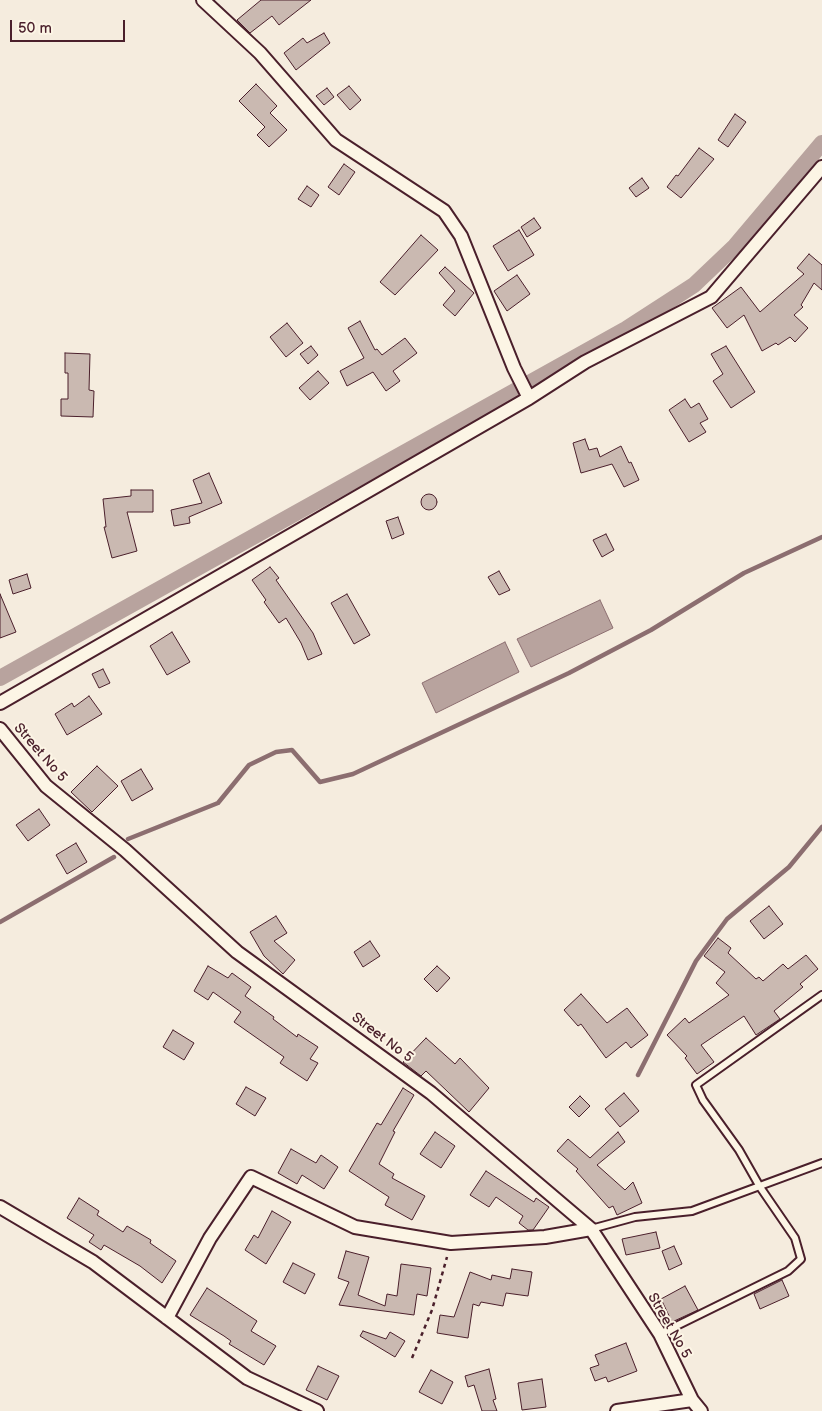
<!DOCTYPE html>
<html>
<head>
<meta charset="utf-8">
<style>
  body { margin:0 }
  #map { position:relative; width:822px; height:1411px; overflow:hidden; background:#f5ecde; font-family:"Balsamiq Sans",sans-serif }
  canvas { display:block }
  .scale { position:absolute; left:10px; top:20px; width:115px; height:22px; box-sizing:border-box; border:2px solid #4a1f2b; border-top:0; padding-left:6px; font-size:15px; line-height:18px; white-space:nowrap; color:#4a1f2b; -webkit-text-stroke:4px #fcf5e5; paint-order:stroke }
</style>
</head>
<body>
<div id="map">
<canvas width="822" height="1411"></canvas>
<div class="scale">50 m</div>
</div>
<script>
const context = document.querySelector('canvas').getContext('2d');
context.lineJoin = 'round';
function fillPath(path, color) {
  context.fillStyle = color;
  context.fill(path, 'evenodd');
}
function shape(rows) {
  const path = new Path2D();
  for (const r of rows) {
    if (r.length === 3) {
      path.moveTo(r[0] + r[2], r[1]);
      path.arc(r[0], r[1], r[2], 0, 2 * Math.PI);
      continue;
    }
    path.moveTo(r[0], r[1]);
    for (let i = 2; i < r.length; i += 2) path.lineTo(r[i], r[i + 1]);
  }
  return path;
}
function strokePath(path, color, width, dash) {
  context.strokeStyle = color;
  context.lineWidth = width;
  context.lineCap = dash ? 'butt' : 'round';
  context.setLineDash(dash || []);
  context.stroke(path);
}
function write(font, color, halo, rows, align = 'center') {
  context.font = font + ' "Balsamiq Sans",sans-serif';
  context.lineWidth = 4;
  context.setLineDash([]);
  context.textBaseline = 'middle';
  context.strokeStyle = halo;
  context.fillStyle = color;
  for (const [text, x, y, turn = 0] of rows) {
    context.save();
    context.translate(x, y);
    context.rotate((+turn || 0) * Math.PI / 180);
    context.textAlign = isNaN(turn) ? turn : align;
    if (halo) context.strokeText(text, 0, 0);
    context.fillText(text, 0, 0);
    context.restore();
  }
}
const water = shape([
  [600,600,613,628,531,667,517,639,600,600],
  [505,642,519,672,436,713,422,683,505,642]
]);
const stream = shape([
  [128,839,218,803,249,765,276,752,292,750,320,782,353,774,569,673,651,630,744,573,822,537],
  [0,922,114,857],
  [638,1075,696,961,727,919,789,867,822,827]
]);
const canal = shape([
  [0,678,626,329,694,285,735,246,822,143]
]);
const building = shape([
  [261,0,311,0,279,25,272,16,250,33,237,20,261,0],
  [324,33,330,43,296,70,284,53,303,38,307,43,324,33],
  [256,84,277,106,270,113,287,130,269,147,257,135,265,127,239,101,256,84],
  [349,86,361,100,350,110,337,95,349,86],
  [327,88,334,97,324,105,316,96,327,88],
  [735,114,746,122,728,147,718,140,735,114],
  [699,148,714,159,681,198,667,187,676,175,678,176,699,148],
  [344,164,355,172,339,195,328,187,344,164],
  [642,178,649,188,636,197,629,188,642,178],
  [307,186,319,195,311,207,298,199,307,186],
  [534,218,541,228,527,237,521,227,534,218],
  [519,230,534,255,508,271,493,246,519,230],
  [421,235,438,250,395,295,380,282,421,235],
  [809,254,822,265,822,290,814,283,801,305,803,307,794,315,808,328,795,342,790,337,778,345,776,343,762,351,744,315,727,328,712,308,741,287,760,312,804,274,797,268,809,254],
  [445,267,474,293,455,316,443,305,455,291,439,273,445,267],
  [517,275,530,294,507,311,494,291,517,275],
  [360,321,375,350,377,349,382,355,405,338,417,353,393,371,400,381,386,391,373,372,347,386,340,371,364,358,348,328,360,321],
  [287,323,303,343,286,357,270,337,287,323],
  [311,346,318,355,308,364,300,354,311,346],
  [726,346,755,392,731,408,713,381,723,374,711,354,726,346],
  [65,353,90,354,89,390,94,391,93,417,61,416,61,399,68,399,68,373,65,373,65,353],
  [318,371,329,383,310,400,299,388,318,371],
  [685,399,691,408,699,403,708,419,700,423,706,432,689,442,669,410,685,399],
  [585,439,589,450,597,448,600,457,621,446,629,463,631,462,639,480,624,487,612,464,581,473,573,443,585,439],
  [209,473,222,503,189,517,190,523,174,526,171,510,202,503,193,480,209,473],
  [131,490,153,490,153,512,127,512,137,551,112,558,104,527,106,527,103,499,131,496,131,490],
  [429,502,8],
  [398,517,404,534,392,539,386,521,398,517],
  [606,534,614,550,602,557,593,540,606,534],
  [270,567,279,578,276,580,313,633,322,654,308,660,301,643,286,618,279,623,264,602,266,600,252,580,270,567],
  [499,571,510,590,499,595,488,577,499,571],
  [27,574,31,588,13,594,9,580,27,574],
  [0,594,16,632,0,638,0,594],
  [347,594,370,635,354,644,331,603,347,594],
  [172,632,190,662,167,675,150,646,172,632],
  [103,669,110,683,99,688,92,674,103,669],
  [89,696,102,714,67,735,55,714,72,703,74,707,89,696],
  [97,766,118,786,92,812,71,792,97,766],
  [141,769,153,789,132,801,121,781,141,769],
  [39,809,50,825,28,841,16,825,39,809],
  [76,843,87,862,67,874,56,855,76,843],
  [769,906,783,924,764,939,750,921,769,906],
  [276,916,287,933,274,941,295,960,283,974,264,956,250,932,276,916],
  [718,938,731,948,728,953,756,979,759,977,763,981,783,964,788,969,806,955,818,969,800,984,803,987,774,1011,780,1019,756,1035,744,1016,701,1045,714,1062,697,1074,685,1058,687,1056,667,1035,685,1018,689,1023,729,995,716,983,725,972,704,956,718,938],
  [370,941,380,956,363,967,354,952,370,941],
  [208,966,228,978,232,973,251,987,245,996,274,1017,273,1019,297,1037,298,1034,318,1047,310,1059,318,1063,307,1081,280,1063,284,1057,234,1022,241,1012,213,992,208,1000,194,991,208,966],
  [437,966,450,978,437,992,424,979,437,966],
  [581,994,607,1023,627,1008,648,1035,631,1048,626,1042,606,1058,581,1024,578,1026,564,1010,581,994],
  [173,1030,194,1043,184,1060,163,1047,173,1030],
  [426,1038,455,1064,460,1058,489,1088,469,1112,426,1071,421,1076,403,1062,426,1038],
  [246,1087,266,1098,255,1116,236,1104,246,1087],
  [403,1088,414,1095,393,1131,395,1132,379,1164,394,1174,392,1178,425,1196,412,1220,385,1205,389,1197,349,1171,377,1123,381,1125,403,1088],
  [624,1093,639,1111,620,1127,605,1109,624,1093],
  [580,1096,590,1106,579,1117,569,1107,580,1096],
  [435,1132,455,1146,441,1168,420,1154,435,1132],
  [618,1132,625,1142,597,1165,625,1190,633,1182,642,1203,617,1215,613,1206,609,1208,576,1171,578,1169,557,1151,568,1139,590,1158,618,1132],
  [291,1149,316,1163,321,1155,338,1167,324,1189,302,1175,297,1184,278,1173,291,1149],
  [486,1171,534,1202,536,1198,549,1207,533,1230,528,1230,519,1223,523,1216,496,1197,489,1207,470,1195,486,1171],
  [79,1198,99,1211,97,1215,123,1232,127,1226,151,1240,150,1243,176,1261,162,1283,140,1266,104,1245,101,1250,89,1242,94,1235,67,1218,79,1198],
  [272,1211,291,1222,266,1264,245,1250,254,1235,258,1238,272,1211],
  [656,1232,660,1248,626,1255,622,1239,656,1232],
  [674,1246,682,1264,669,1270,662,1251,674,1246],
  [346,1251,369,1257,358,1295,385,1306,387,1294,397,1296,401,1264,431,1268,427,1296,417,1294,414,1315,339,1305,349,1282,338,1278,346,1251],
  [293,1263,315,1274,305,1294,283,1282,293,1263],
  [512,1269,532,1272,528,1296,506,1293,503,1306,481,1302,479,1306,473,1304,468,1338,437,1333,440,1315,454,1317,470,1272,491,1280,492,1275,510,1279,512,1269],
  [782,1280,789,1296,760,1309,754,1294,782,1280],
  [685,1286,698,1310,672,1322,661,1299,685,1286],
  [207,1288,257,1321,251,1331,276,1346,264,1365,229,1344,231,1341,224,1336,190,1315,207,1288],
  [363,1331,386,1339,390,1332,405,1341,395,1357,360,1336,363,1331],
  [626,1343,637,1371,608,1382,606,1377,595,1381,590,1368,599,1365,595,1355,626,1343],
  [318,1366,339,1376,327,1400,306,1390,318,1366],
  [489,1369,496,1399,493,1400,497,1411,482,1411,474,1385,468,1387,465,1376,489,1369],
  [431,1370,453,1382,442,1404,419,1392,431,1370],
  [542,1379,546,1407,522,1410,518,1383,542,1379]
]);
const path = shape([
  [412,1358,432,1310,447,1257]
]);
const service = shape([
  [591,1229,635,1217,692,1211,822,1163],
  [660,1334,788,1271,801,1259,795,1238,760,1187,739,1150,703,1100,696,1085,822,995]
]);
const minor = shape([
  [203,0,260,53,336,140,444,211,461,236,514,368,529,398],
  [0,703,529,398,585,362,711,297,822,167],
  [0,729,46,786,125,850,237,952,431,1093,591,1229,660,1334,692,1400,701,1411],
  [0,1207,93,1262,247,1378,317,1411],
  [167,1318,210,1238,251,1177,355,1227,451,1243,545,1237,591,1229],
  [617,1411,692,1400]
]);
const streetNames = [
  ["Street No 5",40,753,49],
  ["Street No 5",382,1038,37],
  ["Street No 5",669,1326,60]
];
fillPath(water, '#b8a39e');
strokePath(water, '#8c6e70', 1);
strokePath(stream, '#8c6e70', 4.5);
strokePath(canal, '#b8a39e', 16);
fillPath(building, '#cab9b1');
strokePath(building, '#4a1f2b', 1);
strokePath(service, '#4a1f2b', 10);
strokePath(minor, '#4a1f2b', 16);
strokePath(path, '#4a1f2b', 2.5, [4, 4]);
strokePath(service, '#fcf5e5', 6);
strokePath(minor, '#fcf5e5', 12);
write('14px', '#4a1f2b', '#fcf5e5', streetNames);
</script>
</body>
</html>
